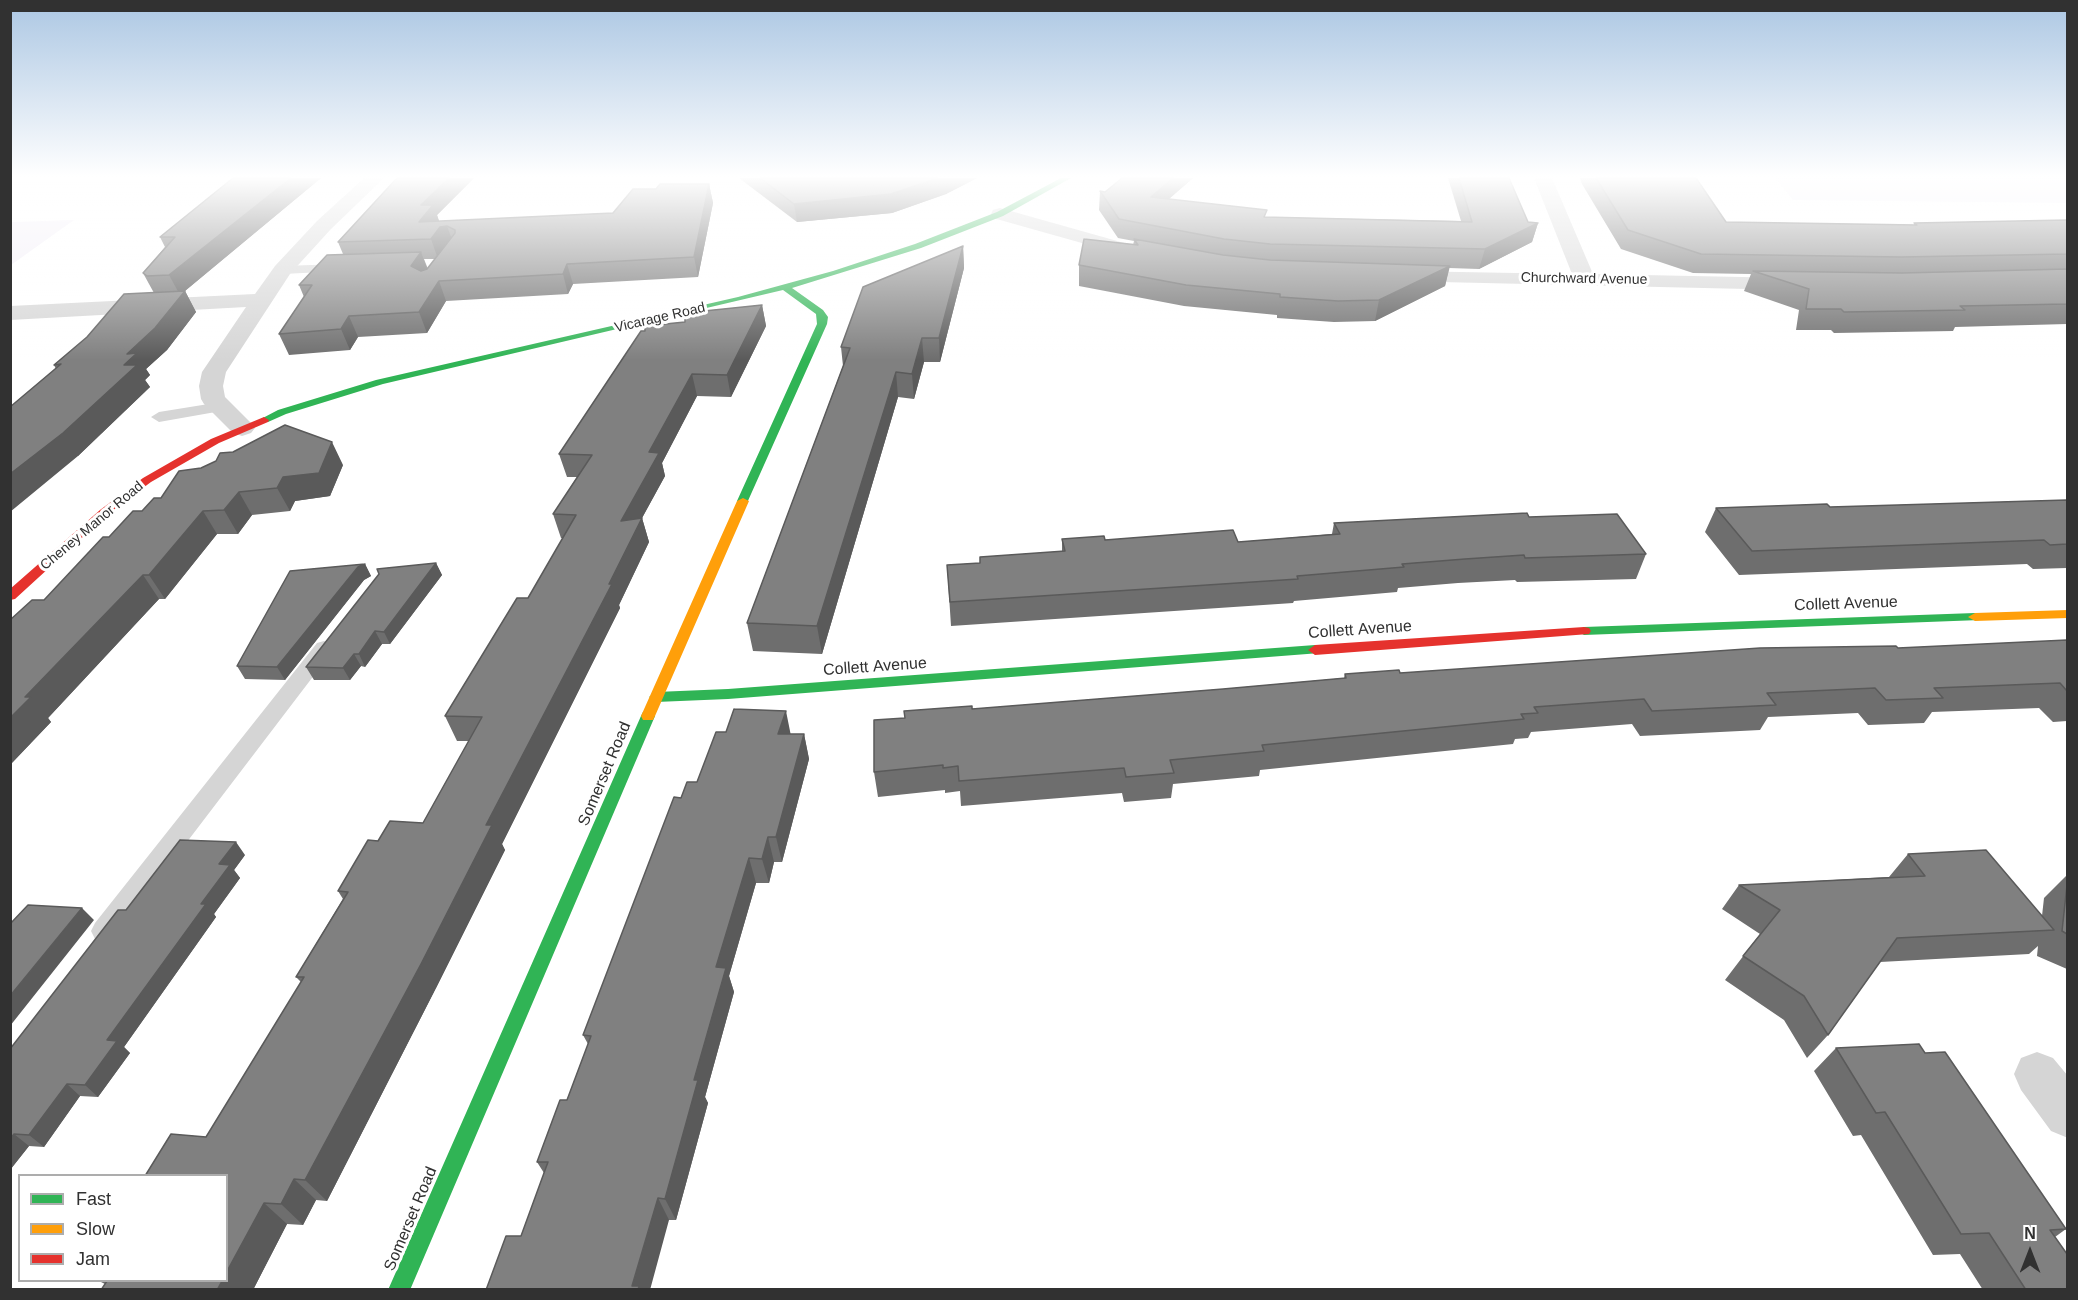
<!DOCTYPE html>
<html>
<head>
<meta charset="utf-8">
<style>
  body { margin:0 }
  #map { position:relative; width:2078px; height:1300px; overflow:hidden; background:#fff; font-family:Arial,sans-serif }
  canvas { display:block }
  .frame { position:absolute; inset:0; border:12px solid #313131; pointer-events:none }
  .legend { position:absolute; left:18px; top:1174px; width:210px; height:108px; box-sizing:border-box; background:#fff; border:2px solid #adadad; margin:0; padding:8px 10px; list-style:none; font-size:18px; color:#313131 }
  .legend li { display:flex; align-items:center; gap:12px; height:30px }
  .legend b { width:30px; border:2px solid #adadad }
  .north { position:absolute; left:2000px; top:1222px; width:60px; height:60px; -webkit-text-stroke:4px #fff; paint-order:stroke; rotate:0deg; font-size:16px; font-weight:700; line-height:24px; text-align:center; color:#313131 }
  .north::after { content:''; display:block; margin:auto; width:21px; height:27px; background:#313131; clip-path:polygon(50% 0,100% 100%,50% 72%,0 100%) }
</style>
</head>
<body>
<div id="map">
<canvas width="2078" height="1300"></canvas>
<div class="frame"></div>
<ul class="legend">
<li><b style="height:8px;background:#30b455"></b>Fast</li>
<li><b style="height:8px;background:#ff9f0a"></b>Slow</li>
<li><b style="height:8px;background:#e5322d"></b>Jam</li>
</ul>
<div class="north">N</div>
</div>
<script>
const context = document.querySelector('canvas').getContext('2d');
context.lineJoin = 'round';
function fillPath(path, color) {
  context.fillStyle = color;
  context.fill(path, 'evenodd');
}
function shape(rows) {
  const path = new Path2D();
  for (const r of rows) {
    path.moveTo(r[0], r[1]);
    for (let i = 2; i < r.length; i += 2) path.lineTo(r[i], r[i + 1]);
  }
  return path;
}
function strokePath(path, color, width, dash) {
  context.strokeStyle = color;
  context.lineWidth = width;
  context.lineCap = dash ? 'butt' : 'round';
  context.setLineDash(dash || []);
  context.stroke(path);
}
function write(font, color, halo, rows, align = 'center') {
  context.font = font + ' Arial,sans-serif';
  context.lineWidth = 6;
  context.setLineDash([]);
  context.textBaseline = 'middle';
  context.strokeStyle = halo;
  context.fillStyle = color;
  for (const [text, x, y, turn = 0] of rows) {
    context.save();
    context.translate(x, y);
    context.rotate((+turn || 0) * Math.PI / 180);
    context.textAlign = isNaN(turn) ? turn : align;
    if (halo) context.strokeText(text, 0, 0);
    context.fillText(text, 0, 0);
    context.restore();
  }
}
const green = shape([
  [1775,178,2067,178,2067,203,1793,200],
  [74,220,11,265,11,222]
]);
const lane = shape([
  [341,264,346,265,348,268,346,271,282,274,275,270,282,266,341,264],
  [221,402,227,404,229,407,227,410,159,422,151,417,159,412,221,402],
  [324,641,331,643,334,648,331,653,113,939,104,942,95,939,91,931,95,923,317,643,324,641]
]);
const street = shape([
  [364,178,384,178,331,229,290,274,226,372,223,386,225,397,251,423,255,428,251,433,242,436,233,433,204,404,201,399,199,386,202,372,246,307,10,320,10,306,255,294,275,266,317,221,364,178],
  [1534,178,1552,178,1593,274,1792,278,1800,279,1803,284,1800,289,1792,290,1396,281,1393,277,1396,273,1403,271,1572,274,1534,178],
  [1000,208,1135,246,1138,250,1135,254,1128,256,993,218,991,214,993,210,1000,208],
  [2037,1052,2053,1058,2068,1076,2068,1138,2051,1131,2021,1090,2014,1074,2021,1058,2037,1052]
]);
const fast = shape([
  [1061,178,1071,178,1003,216,921,248,792,288,823,310,828,317,827,324,747,503,743,504,737,501,817,324,816,314,783,290,383,384,286,414,268,422,260,422,259,420,278,410,376,380,738,297,833,271,915,244,997,212,1061,178],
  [1975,613,1980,614,1982,617,1980,620,1584,635,1577,631,1584,627,1975,613],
  [1315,645,1322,650,1320,653,728,699,656,702,649,697,656,692,728,689,1315,645],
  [648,711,653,712,655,716,410,1290,388,1290,641,716,643,712,648,711]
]);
const slow = shape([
  [743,498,749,501,655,716,653,720,643,720,641,716,737,501,743,498],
  [2068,610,2068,618,1975,621,1968,617,1975,613,2068,610]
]);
const jam = shape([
  [264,417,269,420,268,422,219,443,151,482,108,514,15,599,10,600,10,589,100,510,143,478,211,439,264,417],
  [1584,627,1589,628,1591,631,1589,634,1315,655,1308,650,1315,645,1584,627]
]);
const wall = shape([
  [321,178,185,291,196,312,167,350,146,369,150,375,145,380,150,387,78,456,56,369,54,365,154,293,143,273,165,247,160,237],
  [397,178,474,178,437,215,439,221,613,213,656,189,709,184,713,203,698,277,573,284,568,294,446,301,427,333,358,337,350,350,289,355,279,334,304,297,299,285,343,254,338,242],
  [424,259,435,259,428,269],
  [739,178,977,178,946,194,892,213,797,222],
  [1193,178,1169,199,1266,217,1461,221,1448,178,1509,178,1528,222,1538,223,1532,242,1479,269,1449,268,1445,286,1375,321,1334,322,1277,318,1277,315,1184,306,1079,286,1079,265,1133,245,1134,241,1118,238,1099,210,1100,191,1105,192],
  [1580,178,1696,178,1726,222,1914,225,1914,223,2067,220,2067,324,1955,327,1953,331,1834,333,1831,330,1796,330,1799,310,1744,291,1751,274,1693,273,1621,249,1582,184],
  [963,246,964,268,940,362,924,362,914,399,898,397,822,654,753,651,747,623,843,366,841,347],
  [762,305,766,326,731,397,697,396,662,463,665,476,642,518,649,542,619,605,620,608,502,844,505,850,436,988,327,1201,316,1200,303,1225,287,1224,253,1290,101,1290,105,1284,99,1281,226,1281,226,1176,145,1176,171,1134,206,1137,301,982,296,977,343,899,338,891,368,840,378,841,390,821,423,823,469,741,457,741,445,716,517,598,528,598,563,538,561,538,553,514,577,477,567,477,559,454,641,331,645,331,645,326,685,322,685,313],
  [343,465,330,496,295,501,290,511,252,515,238,534,217,534,165,599,159,599,48,718,51,722,10,765,44,600,109,537,142,511,161,498],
  [2067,500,2067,568,2033,569,2027,564,1739,575,1705,532,1716,508,1830,507],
  [1529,517,1646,554,1636,579,1517,582,1515,580,1458,583,1398,588,1397,592,1294,601,1293,603,951,626,947,565,980,563,1062,551,1062,539,1238,542,1332,534,1334,523],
  [436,563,442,575,390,644,382,644,365,667,361,666,350,680,314,680,306,667],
  [365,564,371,576,364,580,285,680,245,679,237,666],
  [2067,640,2067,721,2053,722,2039,708,1932,712,1924,723,1868,725,1858,713,1768,717,1760,730,1640,736,1632,724,1531,732,1528,738,1515,739,1513,744,1260,770,1259,776,1173,784,1171,798,1124,802,1122,793,961,806,960,791,945,793,945,790,878,797,874,772,905,718,972,709,1223,689,1344,678,1345,674,1400,673],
  [790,734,804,734,809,759,782,862,774,862,769,883,756,883,729,976,734,992,705,1097,708,1103,676,1220,669,1220,521,1236,544,1173,537,1162,567,1100,588,1044,583,1035,681,798,697,782],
  [1908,854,2042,916,2044,898,2067,875,2067,969,2037,956,2038,946,2029,954,1880,962,1828,1035,1807,1058,1784,1020,1725,980,1760,934,1722,909,1739,885,1889,877],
  [245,855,234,870,240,878,214,914,216,917,124,1047,130,1053,98,1097,80,1096,44,1147,29,1146,10,1170,10,1049,126,910],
  [1836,1048,1925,1053,2066,1229,2055,1237,2067,1290,1983,1290,1960,1254,1933,1255,1861,1135,1853,1136,1814,1071]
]);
const shadedWall = shape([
  [291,178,321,178,180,295,169,275],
  [449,178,474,178,437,215,440,224,419,222,421,205],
  [938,178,977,178,946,194,892,213,797,222,794,204],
  [1173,178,1193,178,1149,216,1151,197],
  [709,184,713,203,698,277,694,257],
  [1538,223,1532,242,1479,269,1485,249],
  [447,226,454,245,438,259,431,239,440,227],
  [963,246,964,268,940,362,939,338],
  [421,252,428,271,419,285,411,266],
  [567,264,573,284,568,294,563,274],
  [1450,266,1445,286,1375,321,1379,300],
  [439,281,446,301,427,333,419,312],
  [185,291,196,312,167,350,146,369,150,375,145,380,150,387,78,456,10,512,10,474,124,365,127,354],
  [762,305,766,326,731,397,727,375],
  [349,316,358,337,350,350,341,329],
  [922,338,924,362,914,399,912,374],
  [896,372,898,397,822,654,817,626],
  [692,374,697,396,662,463,665,476,642,518,649,542,619,605,620,608,502,844,505,850,436,988,327,1201,305,1180,609,584,621,521,649,452],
  [332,442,343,465,330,496,295,501,290,511,277,488,283,477],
  [239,492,252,515,238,534,224,510],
  [203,511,217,534,165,599,149,575],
  [436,563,442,575,390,644,384,632],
  [365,564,371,576,364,580,285,680,277,667,358,567],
  [143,575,159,599,48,718,51,722,10,765,10,718,25,697],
  [375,631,382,644,365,667,359,654],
  [354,654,361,666,350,680,343,668],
  [786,711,791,736,778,734],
  [804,734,809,759,782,862,776,837],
  [768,837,774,862,769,883,762,859],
  [236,842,245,855,234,870,240,878,214,914,216,917,124,1047,130,1053,98,1097,85,1085,107,1040,201,904,219,864],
  [749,858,756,883,729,976,734,992,705,1097,708,1103,676,1220,665,1199,694,1080,716,967],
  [82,908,94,920,10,1026,10,996],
  [67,1084,80,1096,44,1147,29,1135],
  [14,1134,29,1146,10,1170,10,1139],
  [294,1179,316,1200,303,1225,281,1204],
  [658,1198,669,1220,650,1290,634,1290,632,1286],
  [264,1203,287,1224,253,1290,217,1290,222,1281,226,1281,226,1273]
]);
const building = shape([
  [233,178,291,178,169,275,147,276,143,273,175,237,160,237,233,178],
  [397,178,449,178,421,205,433,205,419,222,613,213,633,189,656,189,660,184,709,184,694,257,567,264,563,274,439,281,419,312,349,316,341,329,279,334,312,285,299,285,327,255,421,252,411,266,421,271,427,269,455,233,455,230,447,226,440,227,431,239,338,242,397,178],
  [760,178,938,178,891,194,794,204,760,178],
  [1122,178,1173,178,1151,197,1267,210,1264,217,1472,222,1459,178,1509,178,1528,222,1538,223,1485,249,1270,244,1224,239,1119,219,1100,191,1105,192,1122,178],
  [1596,178,1696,178,1726,222,1917,225,1914,223,2067,220,2067,254,1901,257,1701,254,1628,230,1596,178],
  [1084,239,1138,245,1134,239,1223,255,1270,260,1450,266,1379,300,1338,301,1280,297,1280,294,1186,285,1079,265,1084,239],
  [963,246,939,338,922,338,912,374,896,372,817,626,747,623,850,348,841,347,863,287,963,246],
  [2067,269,2067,304,1960,306,1965,310,1844,312,1841,309,1806,309,1809,289,1753,271,1902,273,2067,269],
  [185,291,155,328,127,354,137,353,124,365,137,365,63,433,10,474,10,407,61,364,54,365,87,337,124,294,185,291],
  [762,305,727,375,692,374,649,452,659,453,621,521,642,518,609,584,612,584,486,825,492,825,421,964,305,1180,294,1179,281,1204,264,1203,226,1273,226,1176,145,1176,171,1134,206,1137,304,977,296,977,348,892,338,891,368,840,378,841,390,821,423,823,482,717,445,716,517,598,528,598,576,515,553,514,592,455,559,454,641,331,645,331,645,326,685,322,685,313,762,305],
  [285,425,332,442,319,473,283,477,277,488,239,492,224,510,203,511,149,575,143,575,25,697,31,697,10,718,10,620,32,600,44,600,103,537,109,537,133,511,142,511,154,498,161,498,179,471,201,468,216,461,220,453,233,452,285,425],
  [2067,500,2067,544,2050,545,2044,540,1752,551,1716,508,1827,504,1830,507,2067,500],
  [1527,513,1529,517,1617,514,1646,554,1525,558,1524,555,1465,559,1402,564,1404,567,1297,576,1298,579,950,602,947,565,980,563,980,557,1065,551,1062,539,1104,536,1105,540,1233,530,1238,542,1340,534,1334,523,1527,513],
  [436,563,384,632,375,631,359,654,354,654,343,668,306,667,379,574,377,569,436,563],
  [365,564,358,567,277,667,237,666,290,571,365,564],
  [2067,640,2067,691,2060,683,1934,688,1943,698,1886,700,1875,688,1767,693,1776,705,1652,711,1644,699,1534,707,1538,713,1521,714,1524,719,1262,745,1264,751,1170,760,1174,773,1126,777,1124,768,959,781,958,766,943,768,943,765,874,772,874,720,905,718,904,711,972,706,972,709,1223,689,1346,678,1345,674,1399,670,1400,673,1760,648,1896,646,1898,648,2067,640],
  [734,709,786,711,778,734,804,734,776,837,768,837,762,859,749,858,716,967,726,968,694,1080,698,1080,665,1199,658,1198,632,1286,639,1286,638,1290,486,1290,506,1236,521,1236,548,1162,537,1162,560,1100,567,1100,591,1036,583,1035,674,797,681,798,687,782,697,782,716,732,726,732,734,709],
  [180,840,236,842,219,864,230,865,201,904,206,904,107,1040,117,1041,85,1085,67,1084,29,1135,14,1134,10,1139,10,1049,118,910,126,910,180,840],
  [1986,850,2054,930,1897,938,1828,1035,1804,996,1743,956,1780,910,1739,885,1925,876,1908,854,1986,850],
  [2067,885,2067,934,2062,931,2067,885],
  [28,905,82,908,10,996,10,924,28,905],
  [1919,1044,1925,1053,1945,1052,2066,1229,2050,1230,2067,1254,2067,1290,2026,1290,1989,1233,1961,1234,1885,1112,1876,1113,1836,1048,1919,1044],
  [107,1281,222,1281,217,1290,101,1290,107,1281]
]);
const farStreetnames = [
  ["Churchward Avenue",1584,279,1],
  ["Vicarage Road",660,318,-13],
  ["Cheney Manor Road",92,526,-40]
];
const streetNames = [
  ["Collett Avenue",1846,604,-2],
  ["Collett Avenue",1360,630,-4],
  ["Collett Avenue",875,667,-4],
  ["Somerset Road",605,774,-67],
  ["Somerset Road",411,1219,-67]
];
fillPath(green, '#f1edf6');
fillPath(lane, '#d5d5d5');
fillPath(street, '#d5d5d5');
fillPath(fast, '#30b455');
fillPath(slow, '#ff9f0a');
fillPath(jam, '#e5322d');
fillPath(wall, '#6e6e6e');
fillPath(shadedWall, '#5a5a5a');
fillPath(building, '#808080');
strokePath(building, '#5a5a5a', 1.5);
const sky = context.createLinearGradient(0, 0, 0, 360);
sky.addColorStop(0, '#acc7e3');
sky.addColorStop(0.49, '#fff');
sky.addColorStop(1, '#ffffff00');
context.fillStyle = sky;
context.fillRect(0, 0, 2078, 360);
write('14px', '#313131', '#fff', farStreetnames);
write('16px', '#313131', '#fff', streetNames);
</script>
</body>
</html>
